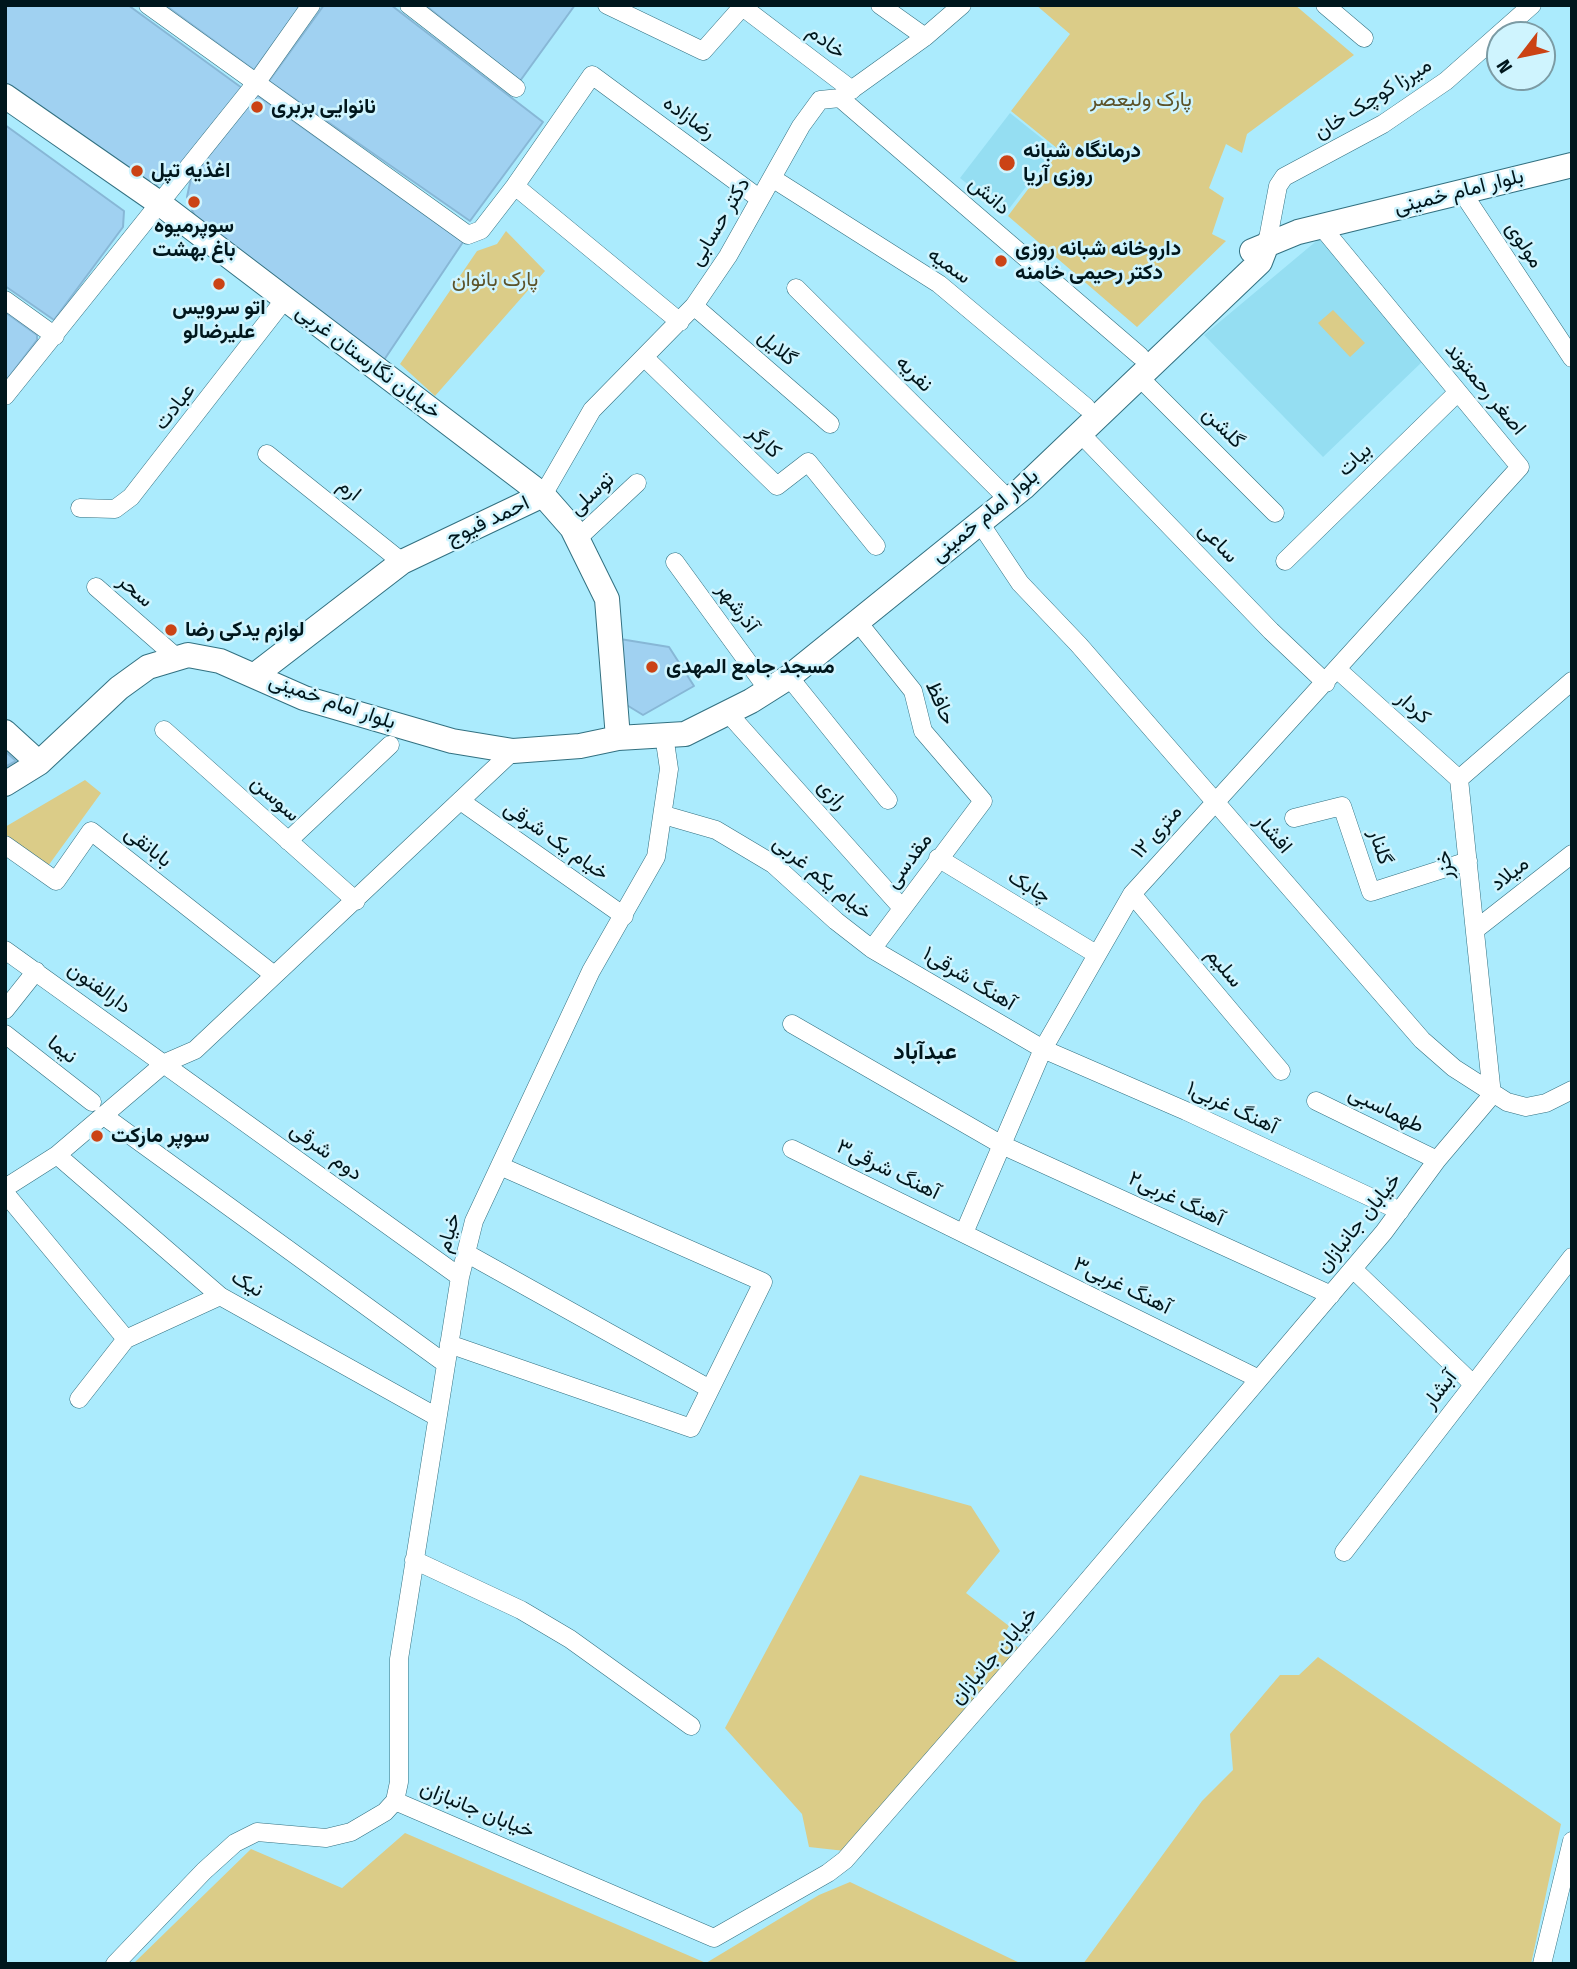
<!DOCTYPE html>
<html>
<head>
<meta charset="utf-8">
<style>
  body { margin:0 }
  #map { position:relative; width:1577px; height:1969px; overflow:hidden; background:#abebfd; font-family:"Fira Sans Condensed",sans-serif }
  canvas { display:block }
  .frame { position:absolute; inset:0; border:7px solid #00161c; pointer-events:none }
  .north { position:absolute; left:1486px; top:21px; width:70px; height:70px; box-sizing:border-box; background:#cff4fe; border:2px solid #7c9ba4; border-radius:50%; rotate:238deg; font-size:19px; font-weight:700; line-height:28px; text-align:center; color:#00161c }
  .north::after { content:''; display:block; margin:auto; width:24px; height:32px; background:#cb4315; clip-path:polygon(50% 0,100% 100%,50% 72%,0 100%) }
</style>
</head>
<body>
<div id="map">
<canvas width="1577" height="1969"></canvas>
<div class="frame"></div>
<div class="north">N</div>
</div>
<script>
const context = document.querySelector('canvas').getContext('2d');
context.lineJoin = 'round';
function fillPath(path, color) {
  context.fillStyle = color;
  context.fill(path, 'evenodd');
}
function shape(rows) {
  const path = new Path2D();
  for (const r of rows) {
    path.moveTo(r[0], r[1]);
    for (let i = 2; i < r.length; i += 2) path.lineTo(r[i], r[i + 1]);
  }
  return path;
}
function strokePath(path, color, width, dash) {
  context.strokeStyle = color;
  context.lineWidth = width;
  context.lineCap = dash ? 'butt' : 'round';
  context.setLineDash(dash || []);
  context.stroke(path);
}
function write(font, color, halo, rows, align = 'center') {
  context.font = font + ' "Fira Sans Condensed",Vazirmatn,sans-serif';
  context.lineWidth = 5;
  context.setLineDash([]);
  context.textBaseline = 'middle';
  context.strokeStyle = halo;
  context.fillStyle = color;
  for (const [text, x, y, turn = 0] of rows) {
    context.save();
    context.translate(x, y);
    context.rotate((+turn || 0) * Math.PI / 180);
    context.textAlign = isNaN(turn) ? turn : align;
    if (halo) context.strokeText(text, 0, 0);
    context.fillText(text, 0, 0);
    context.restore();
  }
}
const built = shape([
  [1010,113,1055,149,1005,214,960,178],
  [1320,238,1423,361,1323,457,1204,335]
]);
const green = shape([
  [1036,5,1295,5,1354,55,1247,134,1242,153,1226,144,1209,188,1224,198,1212,234,1226,241,1137,327,1008,216,1058,149,1011,111,1070,34],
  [506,231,545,271,435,396,400,364,477,251,497,244],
  [1333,310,1365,343,1350,357,1318,323],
  [85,780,101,793,48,866,5,834,5,827],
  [860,1475,971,1506,1000,1551,966,1593,1009,1626,1003,1636,1020,1649,845,1851,809,1847,802,1814,725,1728],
  [1318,1657,1561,1824,1531,1964,1083,1964,1202,1801,1233,1770,1230,1734,1280,1675,1299,1675],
  [405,1833,706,1963,819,1895,850,1882,1022,1964,133,1964,251,1849,342,1888]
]);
const building = shape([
  [5,5,128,5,242,88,173,179,153,186,5,86,5,5],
  [165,5,301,5,254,70,165,5],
  [324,5,391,5,543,122,470,221,269,81,324,5],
  [425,5,575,5,520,81,425,5],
  [257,95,463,242,384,360,196,218,192,210,187,197,191,178,257,95],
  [5,125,124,211,123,227,54,320,5,286,5,125],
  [5,312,37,335,37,340,5,382,5,312],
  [620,639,669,647,694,686,643,715,625,704,620,639],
  [5,751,16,761,5,767,5,751]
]);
const street = shape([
  [148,5,468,235,481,230,515,186,592,75,760,199],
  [409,5,516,88],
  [607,5,703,51,742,7],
  [740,5,852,90],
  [880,5,925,37],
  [1325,5,1364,38],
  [840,98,1140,356],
  [772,178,939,284,1086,407],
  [515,186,680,322],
  [1462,192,1572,358],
  [1267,244,1278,186,1284,177,1383,124,1446,81,1532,5],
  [796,288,1000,491],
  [5,300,55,336],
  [694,306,830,424],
  [644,357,777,486,808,462,876,546],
  [1138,376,1275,513],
  [5,396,256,83,311,5],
  [1079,432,1271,631,1326,683],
  [267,454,402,562],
  [543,495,592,410,694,306,728,256,801,126,820,100,840,98,925,37,962,5],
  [80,508,115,509,131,497,285,299],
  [980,523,1020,583,1079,645,1422,1040,1454,1068,1507,1102,1526,1107,1546,1103,1572,1090],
  [577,539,637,483],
  [1285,561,1458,392],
  [675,562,761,680],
  [96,587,176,657],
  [857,621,913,691,923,731,983,801,872,949],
  [1338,670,1459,779],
  [789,677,888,800],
  [728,713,902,908],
  [164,730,356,901],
  [462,802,624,916],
  [664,815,716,830,773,864,836,921,872,949,1043,1049,1186,1111,1400,1211],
  [1294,818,1342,806,1371,892,1468,861],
  [288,841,390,745],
  [5,845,56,881,91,831,274,975],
  [938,858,1096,954],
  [1132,894,1281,1071],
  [1475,930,1572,854],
  [5,950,460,1277],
  [5,1010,36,971],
  [792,1024,1002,1145,1331,1295],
  [5,1034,92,1102],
  [1492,1095,1459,779,1572,681],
  [1316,1101,1437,1160],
  [104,1116,446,1364],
  [792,1149,1259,1379],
  [57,1155,220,1296,437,1417],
  [5,1188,57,1155,165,1063,195,1050,513,751],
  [5,1193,126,1339],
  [964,1233,1043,1049,1132,894,1520,467,1321,226],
  [466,1253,710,1389],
  [1353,1269,1473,1384],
  [449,1344,691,1428,763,1282,500,1166],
  [79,1399,126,1339,220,1296],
  [1344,1552,1572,1257],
  [414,1560,521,1610,570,1639,691,1726],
  [395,1801,714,1938,828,1873,845,1860,1050,1625,1384,1232,1437,1160,1492,1095],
  [115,1964,204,1871,235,1843,257,1832,326,1838,351,1832,385,1812,395,1801,399,1782,399,1659,460,1277,474,1221,591,971,656,857,669,769,664,735],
  [1542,1964,1572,1841]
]);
const secondary = shape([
  [5,96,159,203,543,495,572,528,607,599,618,738],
  [1252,251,1298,232,1572,165],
  [255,675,402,562,543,495],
  [5,732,39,763],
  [5,784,39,763,119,688,148,667,188,655,220,661,304,698,452,741,513,751,580,746,618,738,685,734,751,701,789,677,1023,488,1260,262,1267,244]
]);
const markers = [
  [257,107,7,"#cb4315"],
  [1007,163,9,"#cb4315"],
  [137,171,7,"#cb4315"],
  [194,202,7,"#cb4315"],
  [1001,261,7,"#cb4315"],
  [219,284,7,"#cb4315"],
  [171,630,7,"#cb4315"],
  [652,667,7,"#cb4315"],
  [97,1136,7,"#cb4315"]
];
const streetNames = [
  ["خادم",826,42,37],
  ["میرزا کوچک خان",1373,99,-32],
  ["رضازاده",689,118,36],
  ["بلوار امام خمینی",1459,192,-14],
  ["دانش",989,196,41],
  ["دکتر حسابی",720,222,-59],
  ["مولوی",1524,245,57],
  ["سمیه",949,266,36],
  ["گلایل",777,348,41],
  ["خیابان نگارستان غربی",368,362,37],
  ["نفریه",914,374,45],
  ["اصغر رحمتوند",1485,389,50],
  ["عبادت",175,407,-52],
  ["گلشن",1223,428,45],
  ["کارگر",764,442,44],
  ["بیات",1355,460,-44],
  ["ارم",349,490,39],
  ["توسلی",592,494,-43],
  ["بلوار امام خمینی",985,516,-40],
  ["احمد فیوج",488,521,-25],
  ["ساعی",1218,543,46],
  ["سحر",135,591,41],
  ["آذرشهر",737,608,54],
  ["بلوار امام خمینی",332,702,19],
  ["حافظ",940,703,66],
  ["کردار",1413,708,42],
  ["رازی",832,795,49],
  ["سوسن",275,799,42],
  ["۱۲ متری",1157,832,-48],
  ["افشار",1273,834,49],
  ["خیام یک شرقی",556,841,35],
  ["بابانقی",148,847,38],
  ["گلنار",1380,847,72],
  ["مقدسی",909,861,-53],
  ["خزر",1445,865,-96],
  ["میلاد",1510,874,-38],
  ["خیام یکم غربی",822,878,39],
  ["چابک",1029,887,31],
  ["سلیم",1224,968,50],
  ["آهنگ شرقی۱",969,979,31],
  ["دارالفنون",99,988,36],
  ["نیما",62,1050,38],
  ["آهنگ غربی۱",1232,1108,25],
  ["طهماسبی",1386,1110,26],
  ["دوم شرقی",326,1152,36],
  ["آهنگ شرقی۳",888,1170,26],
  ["آهنگ غربی۲",1176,1199,25],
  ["خیابان جانبازان",1359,1223,-51],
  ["خیام",449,1233,-74],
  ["نیک",247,1284,31],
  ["آهنگ غربی۳",1122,1286,26],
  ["آبشار",1440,1390,-52],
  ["خیابان جانبازان",994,1656,-49],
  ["خیابان جانبازان",477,1810,22]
];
const parkNames = [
  ["پارک ولیعصر",1141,100],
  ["پارک بانوان",495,280]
];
const poiNames = [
  ["نانوایی بربری",271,107],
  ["درمانگاه شبانه",1023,151],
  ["روزی آریا",1023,175],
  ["اغذیه تپل",151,171],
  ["سوپرمیوه",194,226,"center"],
  ["باغ بهشت",194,250,"center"],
  ["داروخانه شبانه روزی",1015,249],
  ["دکتر رحیمی خامنه",1015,273],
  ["اتو سرویس",219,308,"center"],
  ["علیرضالو",219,332,"center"],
  ["لوازم یدکی رضا",185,630],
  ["مسجد جامع المهدی",666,667],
  ["سوپر مارکت",111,1136]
];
const neighbourhoodNames = [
  ["عبدآباد",925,1053]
];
fillPath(built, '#95def2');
fillPath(green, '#dbcc88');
fillPath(building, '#a0d1f1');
strokePath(building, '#87b7d6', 2);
strokePath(street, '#327080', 19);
strokePath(secondary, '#327080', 26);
strokePath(street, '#fff', 18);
strokePath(secondary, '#fff', 24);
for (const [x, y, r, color] of markers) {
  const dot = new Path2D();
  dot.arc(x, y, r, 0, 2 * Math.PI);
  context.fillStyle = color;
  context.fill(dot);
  strokePath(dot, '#cff4fe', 2.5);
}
write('21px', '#00161c', '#cff4fe', streetNames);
write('21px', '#5c5228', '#cff4fe', parkNames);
write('bold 21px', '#00161c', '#cff4fe', poiNames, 'left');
write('bold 23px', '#00161c', '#cff4fe', neighbourhoodNames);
</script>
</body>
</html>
